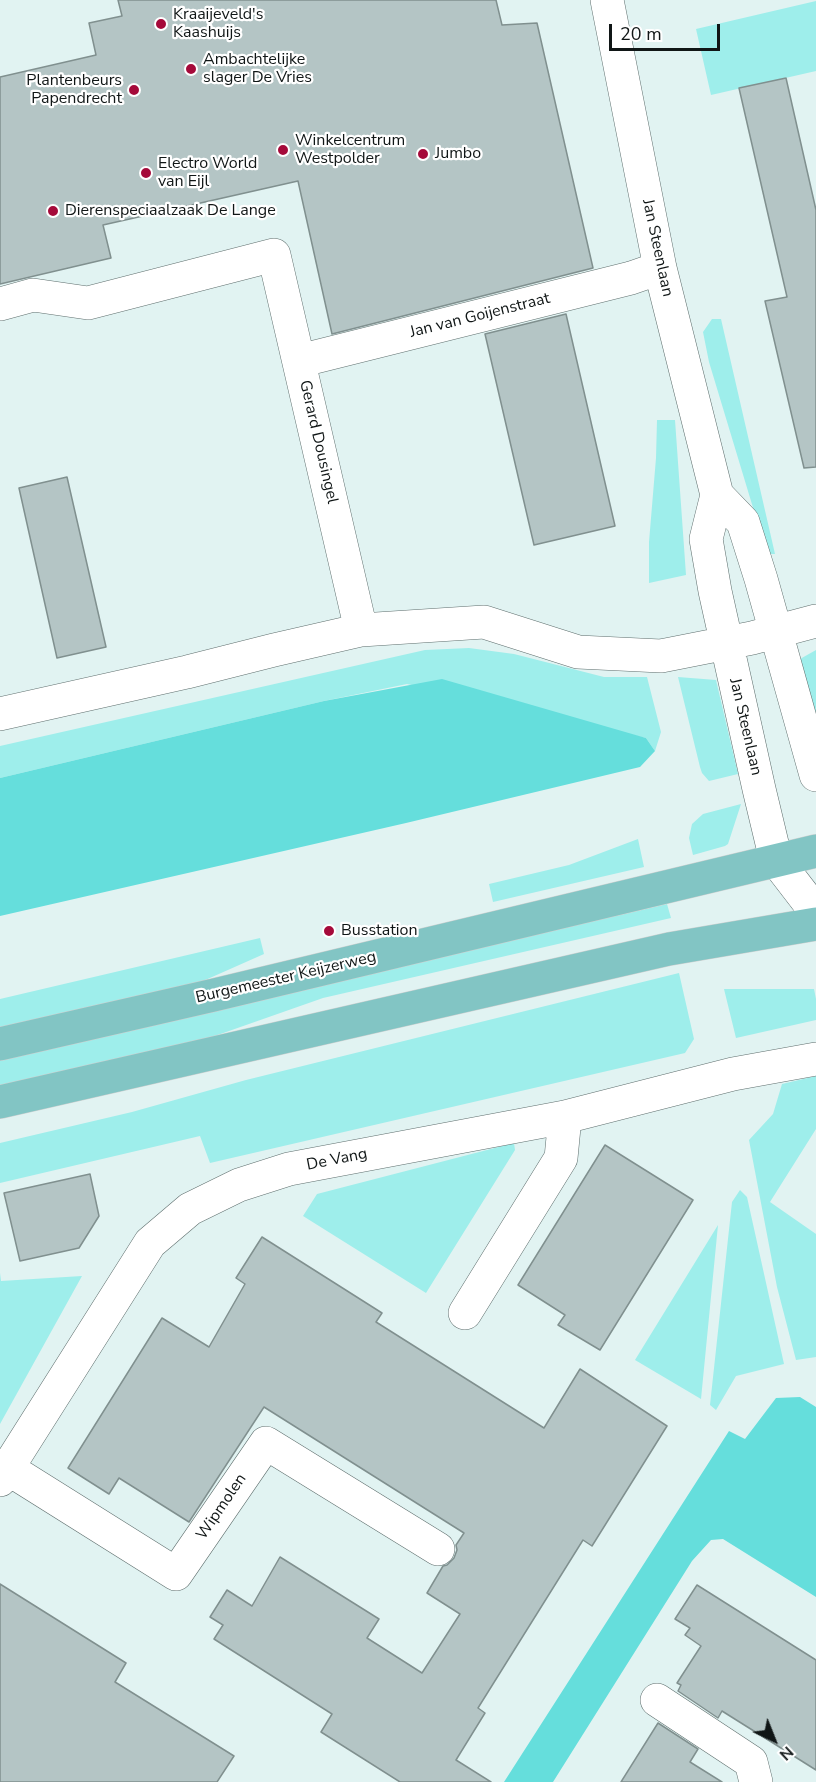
<!DOCTYPE html>
<html>
<head>
<meta charset="utf-8">
<style>
  body { margin:0 }
  #map { position:relative; width:816px; height:1782px; overflow:hidden; background:#e1f3f2; font-family:"Nunito Sans",sans-serif }
  canvas { display:block }
  .north { position:absolute; left:744px; top:1710px; width:60px; height:60px; -webkit-text-stroke:4px #fff; paint-order:stroke; rotate:137deg; font-size:16px; font-weight:700; line-height:24px; text-align:center; color:#101616 }
  .north::after { content:''; display:block; margin:auto; width:21px; height:27px; background:#101616; clip-path:polygon(50% 0,100% 100%,50% 72%,0 100%) }
  .scale { position:absolute; left:609px; top:24px; width:111px; height:27px; box-sizing:border-box; border:3px solid #101616; border-top:0; padding-left:8px; font-size:18px; line-height:21px; white-space:nowrap; color:#101616; -webkit-text-stroke:4px #fff; paint-order:stroke }
</style>
</head>
<body>
<div id="map">
<canvas width="816" height="1782"></canvas>
<div class="north">N</div>
<div class="scale">20 m</div>
</div>
<script>
const context = document.querySelector('canvas').getContext('2d');
context.lineJoin = 'round';
function fillPath(path, color) {
  context.fillStyle = color;
  context.fill(path, 'evenodd');
}
function shape(rows) {
  const path = new Path2D();
  for (const r of rows) {
    path.moveTo(r[0], r[1]);
    for (let i = 2; i < r.length; i += 2) path.lineTo(r[i], r[i + 1]);
  }
  return path;
}
function strokePath(path, color, width, dash) {
  context.strokeStyle = color;
  context.lineWidth = width;
  context.lineCap = dash ? 'butt' : 'round';
  context.setLineDash(dash || []);
  context.stroke(path);
}
function write(font, color, halo, rows, align = 'center') {
  context.font = font + ' "Nunito Sans",sans-serif';
  context.lineWidth = 4.5;
  context.setLineDash([]);
  context.textBaseline = 'middle';
  context.strokeStyle = halo;
  context.fillStyle = color;
  for (const [text, x, y, turn = 0] of rows) {
    context.save();
    context.translate(x, y);
    context.rotate((+turn || 0) * Math.PI / 180);
    context.textAlign = isNaN(turn) ? turn : align;
    if (halo) context.strokeText(text, 0, 0);
    context.fillText(text, 0, 0);
    context.restore();
  }
}
const green = shape([
  [816,1,816,71,711,95,696,29],
  [712,319,721,319,775,554,767,554,709,362,703,332],
  [657,420,675,420,686,575,649,583,649,542,656,458],
  [469,648,514,654,604,677,647,677,661,732,655,751,646,738,407,684,324,701,0,778,0,746,425,650],
  [816,650,816,721,800,659],
  [678,677,716,680,738,774,709,781,702,773,700,767],
  [741,804,728,844,725,846,693,855,689,838,692,824,703,814],
  [638,839,644,867,493,902,489,884,569,865],
  [667,904,671,918,323,998,192,1044,0,1089,0,1058],
  [260,938,264,954,185,989,0,1030,0,999],
  [679,973,694,1039,685,1053,210,1163,200,1136,0,1183,0,1143,132,1112,246,1080],
  [724,989,814,989,816,999,816,1020,736,1038],
  [816,1076,816,1129,770,1202,816,1234,816,1357,796,1360,777,1287,749,1140,773,1114,782,1084],
  [514,1143,515,1150,426,1293,303,1216,317,1194],
  [740,1190,747,1197,784,1364,736,1376,716,1410,710,1405,732,1202],
  [718,1225,701,1399,635,1360],
  [0,1273,1,1281,82,1276,0,1424]
]);
const water = shape([
  [442,679,646,738,655,751,640,767,406,823,0,916,0,778,324,701],
  [800,1397,816,1407,816,1597,723,1539,711,1540,692,1561,553,1782,504,1782,729,1431,745,1439,776,1398]
]);
const building = shape([
  [118,0,496,0,502,25,537,23,593,268,332,334,298,181,103,225,111,258,0,284,0,77,96,55,89,23,122,16,118,0],
  [786,78,816,210,816,467,804,468,765,301,787,297,739,88,786,78],
  [566,314,615,526,534,545,485,334,566,314],
  [67,477,106,647,57,658,19,488,67,477],
  [605,1145,693,1200,600,1350,558,1325,565,1315,518,1285,605,1145],
  [90,1174,99,1216,79,1248,20,1261,4,1193,90,1174],
  [262,1237,382,1313,376,1322,544,1428,580,1369,667,1426,592,1546,583,1540,478,1708,485,1713,456,1760,491,1782,400,1782,321,1732,332,1714,214,1639,223,1625,210,1617,227,1590,252,1606,280,1557,379,1619,367,1638,422,1673,460,1614,427,1593,443,1566,447,1565,454,1558,457,1550,456,1545,464,1533,264,1407,189,1522,119,1478,109,1494,68,1468,162,1318,209,1347,245,1284,236,1278,262,1237],
  [0,1584,126,1663,115,1682,234,1756,217,1782,0,1782,0,1584],
  [697,1585,816,1660,816,1770,722,1711,718,1718,678,1691,681,1685,677,1683,701,1646,685,1635,690,1628,675,1619,697,1585],
  [658,1723,698,1749,690,1762,722,1782,621,1782,658,1723]
]);
const minor = shape([
  [607,0,660,268,717,495,706,539,715,591,759,789,776,860,816,912],
  [0,304,33,295,88,303,274,255,361,630],
  [299,361,631,278,660,268],
  [717,495,743,522,761,579,816,775],
  [0,714,187,672,274,650,361,630,484,622,578,652,661,656,752,638,816,621],
  [465,1313,561,1158,565,1117],
  [7,1468,176,1574,266,1443,438,1549],
  [0,1480,150,1243,190,1209,239,1185,289,1169,565,1117,733,1074,816,1059],
  [657,1700,751,1762,756,1782]
]);
const major = shape([
  [0,1044,214,995,816,851],
  [0,1102,669,949,816,924]
]);
const markers = [
  [161,24,6,"#a50a3a"],
  [191,69,6,"#a50a3a"],
  [134,90,6,"#a50a3a"],
  [283,150,6,"#a50a3a"],
  [423,154,6,"#a50a3a"],
  [146,173,6,"#a50a3a"],
  [53,211,6,"#a50a3a"],
  [329,931,6,"#a50a3a"]
];
const poiNames = [
  ["Kraaijeveld's",173,15],
  ["Kaashuijs",173,33],
  ["Ambachtelijke",203,60],
  ["slager De Vries",203,78],
  ["Plantenbeurs",122,81,"right"],
  ["Papendrecht",122,99,"right"],
  ["Winkelcentrum",295,141],
  ["Westpolder",295,159],
  ["Jumbo",435,154],
  ["Electro World",158,164],
  ["van Eijl",158,182],
  ["Dierenspeciaalzaak De Lange",65,211],
  ["Busstation",341,931]
];
const streetNames = [
  ["Jan Steenlaan",657,248,78],
  ["Jan van Goijenstraat",480,316,-14],
  ["Gerard Dousingel",318,442,77],
  ["Jan Steenlaan",745,727,77],
  ["Burgemeester Keijzerweg",286,978,-13],
  ["De Vang",337,1160,-11],
  ["Wipmolen",222,1507,-56]
];
fillPath(green, '#9eeeeb');
fillPath(water, '#65dedc');
fillPath(building, '#b4c5c5');
strokePath(building, '#80908f', 1.5);
strokePath(minor, '#5f6f6e', 34);
strokePath(major, '#cfd0d0', 34);
strokePath(minor, '#fff', 33);
strokePath(major, '#82c5c4', 33);
for (const [x, y, r, color] of markers) {
  const dot = new Path2D();
  dot.arc(x, y, r, 0, 2 * Math.PI);
  context.fillStyle = color;
  context.fill(dot);
  strokePath(dot, '#fff', 2);
}
write('16px', '#101616', '#fff', poiNames, 'left');
write('16px', '#101616', '#fff', streetNames);
</script>
</body>
</html>
